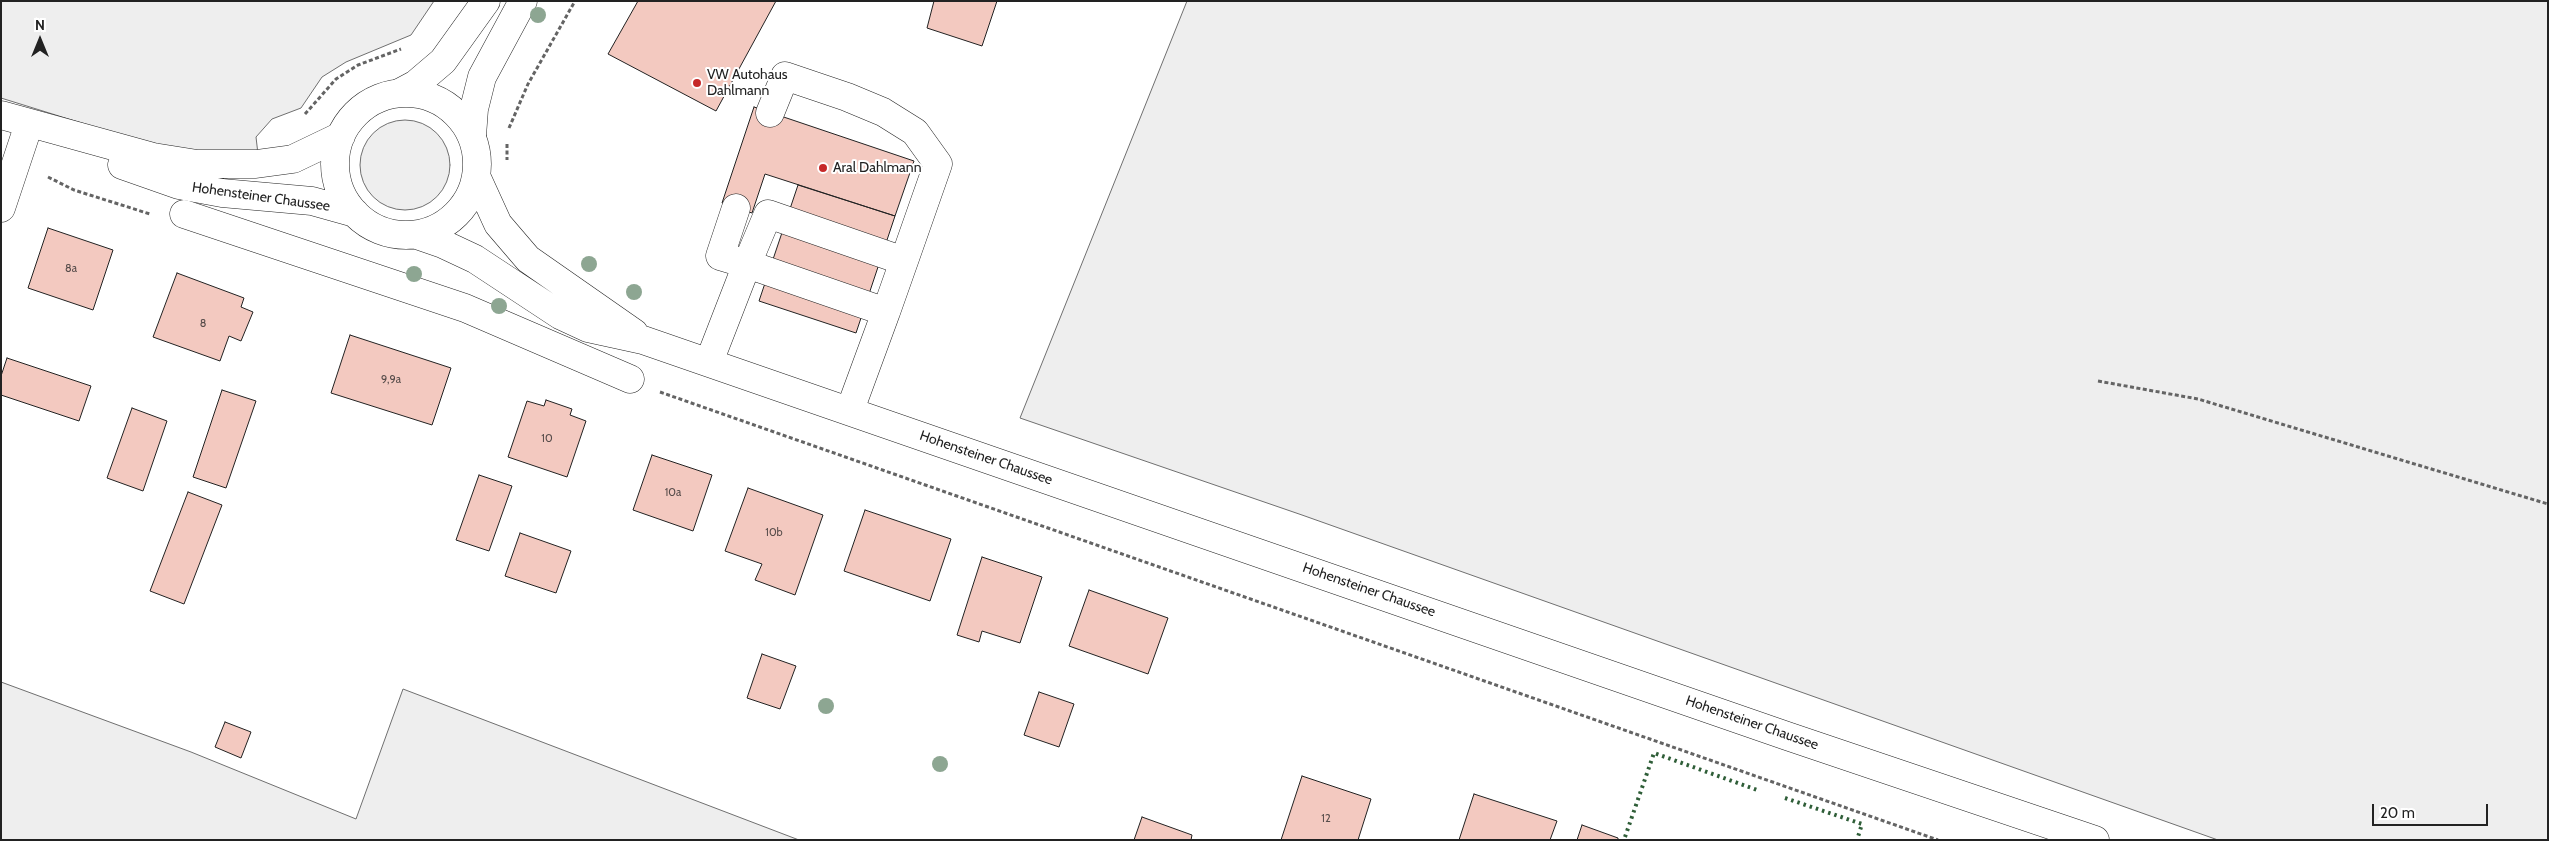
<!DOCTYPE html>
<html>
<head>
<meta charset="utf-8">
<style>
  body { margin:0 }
  #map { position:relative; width:2549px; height:841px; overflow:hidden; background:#fff; font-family:Cabin,sans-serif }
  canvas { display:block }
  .frame { position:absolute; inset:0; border:2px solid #222; pointer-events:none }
  .north { position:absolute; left:15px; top:15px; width:50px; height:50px; -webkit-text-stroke:4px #fff; paint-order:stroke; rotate:0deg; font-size:14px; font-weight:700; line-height:20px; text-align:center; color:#222 }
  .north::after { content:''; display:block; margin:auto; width:18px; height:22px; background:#222; clip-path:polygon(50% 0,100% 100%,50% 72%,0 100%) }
  .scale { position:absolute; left:2372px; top:804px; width:116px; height:22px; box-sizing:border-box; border:2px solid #222; border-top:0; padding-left:6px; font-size:15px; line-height:18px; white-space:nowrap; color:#222; -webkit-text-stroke:4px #fff; paint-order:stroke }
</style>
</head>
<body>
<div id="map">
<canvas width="2549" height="841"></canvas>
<div class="frame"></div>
<div class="north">N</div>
<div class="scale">20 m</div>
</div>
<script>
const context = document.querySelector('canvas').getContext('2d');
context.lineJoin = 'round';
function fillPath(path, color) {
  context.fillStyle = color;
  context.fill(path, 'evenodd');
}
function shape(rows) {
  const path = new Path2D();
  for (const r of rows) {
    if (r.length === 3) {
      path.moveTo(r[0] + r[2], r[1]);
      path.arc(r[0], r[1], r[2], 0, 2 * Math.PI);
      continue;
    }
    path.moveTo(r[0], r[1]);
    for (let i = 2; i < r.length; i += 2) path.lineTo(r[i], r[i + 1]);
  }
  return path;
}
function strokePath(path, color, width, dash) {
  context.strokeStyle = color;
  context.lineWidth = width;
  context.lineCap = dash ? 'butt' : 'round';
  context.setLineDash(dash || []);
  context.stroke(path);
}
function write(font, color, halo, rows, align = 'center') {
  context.font = font + ' Cabin,sans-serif';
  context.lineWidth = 4;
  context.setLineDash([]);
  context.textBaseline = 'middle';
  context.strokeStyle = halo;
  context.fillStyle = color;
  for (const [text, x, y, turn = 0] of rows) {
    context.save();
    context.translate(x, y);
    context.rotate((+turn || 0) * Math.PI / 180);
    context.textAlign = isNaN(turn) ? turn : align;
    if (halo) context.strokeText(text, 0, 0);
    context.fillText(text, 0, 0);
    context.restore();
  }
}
const green = shape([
  [1,1,434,1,411,35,346,62,322,77,301,108,272,119,256,137,258,154,197,154,136,140,1,98,1,1],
  [1187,1,2548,1,2548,840,2218,840,1302,515,1020,418,1187,1],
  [405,165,45],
  [1,682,191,752,356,819,403,689,799,840,1,840,1,682]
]);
const building = shape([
  [638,1,776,1,716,111,608,54,638,1],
  [934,1,997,1,982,46,927,28,934,1],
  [754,107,914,161,895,216,765,174,752,213,722,203,754,107],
  [798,185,895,216,856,333,759,301,798,185],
  [48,228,113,250,93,310,28,288,48,228],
  [177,273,244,298,241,307,253,312,241,341,229,336,220,361,153,337,177,273],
  [350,335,451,368,432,425,331,393,350,335],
  [7,358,91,386,79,421,1,395,1,376,7,358],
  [222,390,256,401,226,488,193,477,222,390],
  [546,400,572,409,570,415,586,421,567,477,508,457,527,401,544,406,546,400],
  [132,408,167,421,143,491,107,478,132,408],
  [652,455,712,475,693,531,633,510,652,455],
  [479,475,512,486,489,551,456,540,479,475],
  [748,488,823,515,795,595,755,580,762,564,725,551,748,488],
  [188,492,222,505,184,604,150,591,188,492],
  [865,510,951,539,930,601,844,571,865,510],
  [520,533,571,551,556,593,505,576,520,533],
  [982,557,1042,577,1020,643,982,631,979,642,957,635,982,557],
  [1089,590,1168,618,1148,674,1069,646,1089,590],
  [762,654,796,666,780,709,747,698,762,654],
  [1039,692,1074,704,1059,747,1024,735,1039,692],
  [225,722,251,732,241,758,215,747,225,722],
  [1302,776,1371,799,1358,840,1281,840,1302,776],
  [1474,794,1557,821,1550,840,1459,840,1474,794],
  [1142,817,1192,835,1191,840,1134,840,1142,817],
  [1582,825,1618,838,1618,840,1577,840,1582,825]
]);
const path = shape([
  [305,114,336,79,358,65,401,49],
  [509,128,528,84,575,1],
  [507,144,507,160],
  [48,177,74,190,150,214],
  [2098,381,2198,399,2548,504],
  [660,392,1938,840]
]);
const minor = shape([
  [401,92,416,84,443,61,486,1],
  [770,113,785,76,847,97,883,112,915,132,938,164,904,261],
  [472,136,474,109,482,77,523,1],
  [1,208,29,124],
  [736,208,720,256,747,264,768,214,904,261,886,312],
  [184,214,465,308,630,379],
  [709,362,747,264,886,312,850,410]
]);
const major = shape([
  [406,164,71],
  [1,115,153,157,197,164,256,164,293,159,341,136],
  [122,165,179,185,222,193,312,201,355,213],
  [477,178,498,224,528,259,634,333],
  [417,235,443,244,475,259,560,315,588,328,643,340,1787,736,2095,840]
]);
const hedge = shape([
  [1785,798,1862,824,1857,840],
  [1625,837,1654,753,1760,791]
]);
const trees = [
  [538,15],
  [589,264],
  [414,274],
  [634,292],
  [499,306],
  [826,706],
  [940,764]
];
const markers = [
  [697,83,5,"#c62828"],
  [823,168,5,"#c62828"]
];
const numberNames = [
  ["8a",71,269],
  ["8",203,324],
  ["9,9a",391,380],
  ["10",547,439],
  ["10a",673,493],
  ["10b",774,533],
  ["12",1326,819]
];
const poiNames = [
  ["VW Autohaus",707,75],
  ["Dahlmann",707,91],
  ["Aral Dahlmann",833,168]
];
const streetNames = [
  ["Hohensteiner Chaussee",261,197,8],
  ["Hohensteiner Chaussee",986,458,19],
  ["Hohensteiner Chaussee",1369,590,19],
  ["Hohensteiner Chaussee",1752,723,19]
];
fillPath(green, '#eee');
strokePath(green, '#6f6f6f', 1);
fillPath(building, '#f3c9c0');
strokePath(building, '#222', 1);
strokePath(minor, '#222', 29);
strokePath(major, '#222', 29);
strokePath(path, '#646464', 3, [4, 2.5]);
strokePath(minor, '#fff', 28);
strokePath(major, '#fff', 28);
strokePath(hedge, '#2f5e38', 4, [2.5, 4]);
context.fillStyle = '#8da692';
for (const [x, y] of trees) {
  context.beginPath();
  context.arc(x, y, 8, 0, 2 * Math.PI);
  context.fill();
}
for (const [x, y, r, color] of markers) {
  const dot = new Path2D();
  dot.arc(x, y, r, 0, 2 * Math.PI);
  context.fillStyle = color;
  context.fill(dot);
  strokePath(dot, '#fff', 2);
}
write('11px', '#564c4a', null, numberNames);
write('14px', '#222', '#fff', poiNames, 'left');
write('14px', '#222', '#fff', streetNames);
</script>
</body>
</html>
